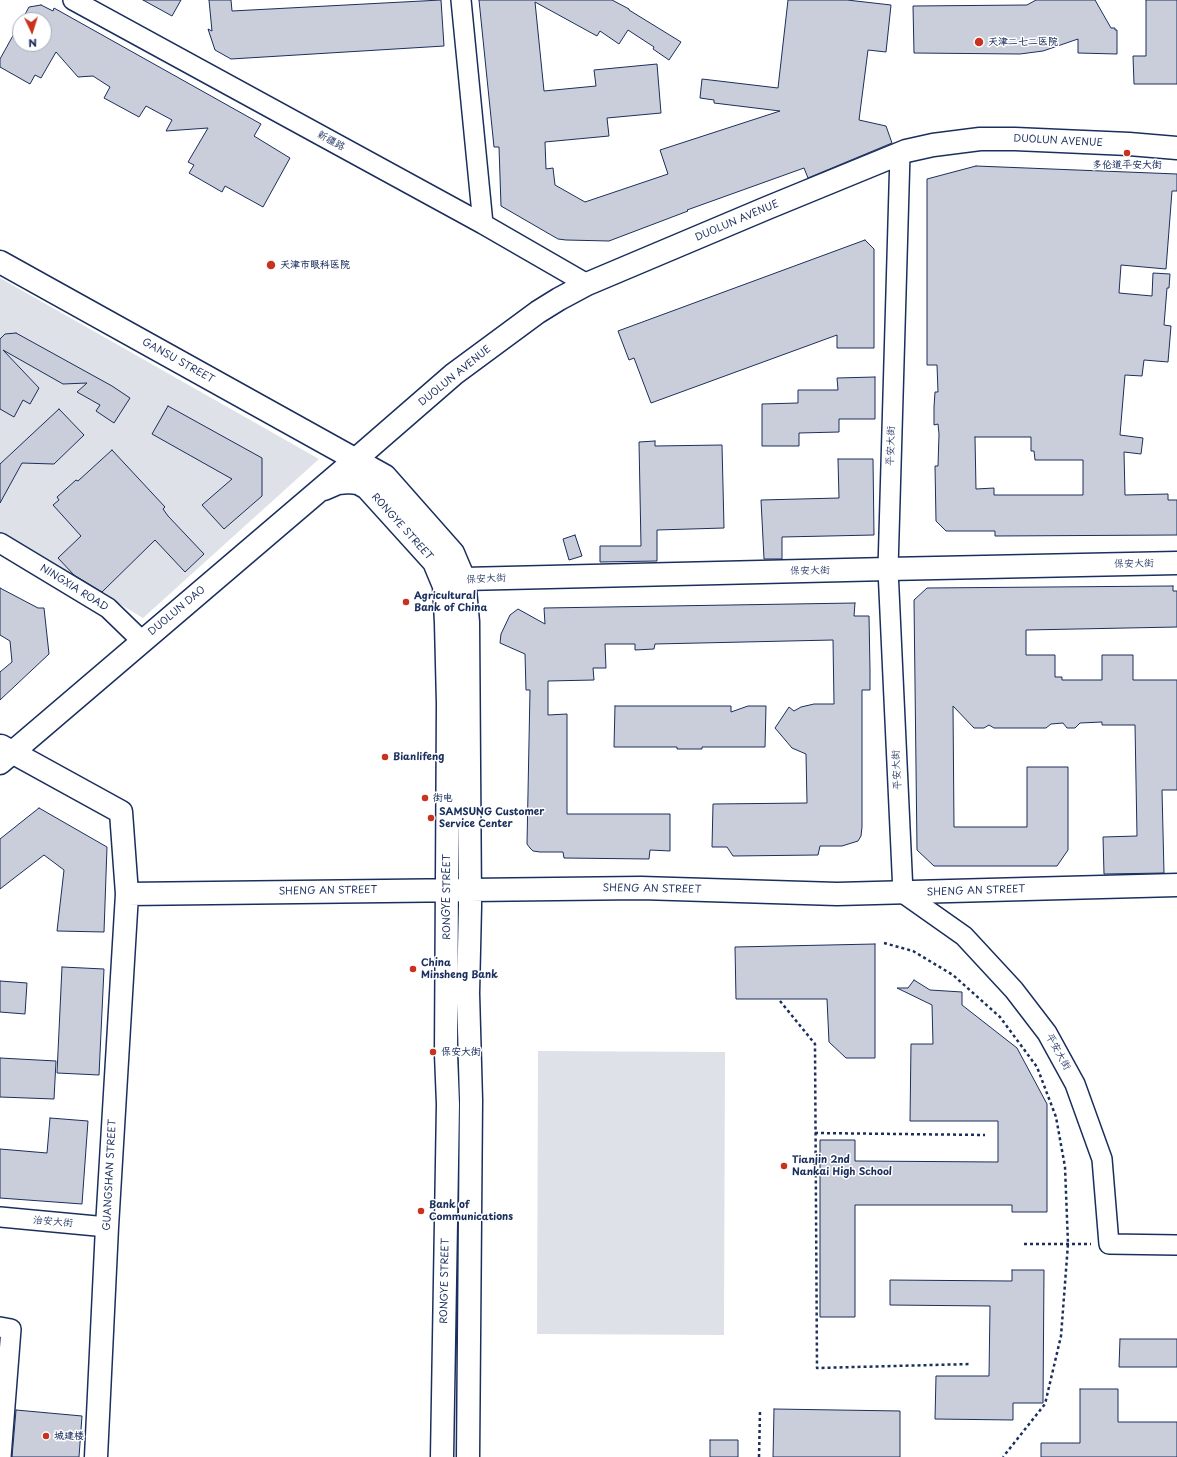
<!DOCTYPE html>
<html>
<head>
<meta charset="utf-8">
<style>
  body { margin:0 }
  #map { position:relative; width:1177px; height:1457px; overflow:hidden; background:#fff; font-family:"Playpen Sans",sans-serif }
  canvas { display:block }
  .north { position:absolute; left:12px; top:12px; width:40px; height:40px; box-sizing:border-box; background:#fff; border:1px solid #a4acbf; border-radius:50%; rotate:176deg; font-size:11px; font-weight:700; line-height:16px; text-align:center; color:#1b2f5e }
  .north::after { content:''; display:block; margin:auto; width:14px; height:18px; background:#c8321e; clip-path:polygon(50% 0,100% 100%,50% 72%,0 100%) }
</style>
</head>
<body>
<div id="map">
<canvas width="1177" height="1457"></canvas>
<div class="north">N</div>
</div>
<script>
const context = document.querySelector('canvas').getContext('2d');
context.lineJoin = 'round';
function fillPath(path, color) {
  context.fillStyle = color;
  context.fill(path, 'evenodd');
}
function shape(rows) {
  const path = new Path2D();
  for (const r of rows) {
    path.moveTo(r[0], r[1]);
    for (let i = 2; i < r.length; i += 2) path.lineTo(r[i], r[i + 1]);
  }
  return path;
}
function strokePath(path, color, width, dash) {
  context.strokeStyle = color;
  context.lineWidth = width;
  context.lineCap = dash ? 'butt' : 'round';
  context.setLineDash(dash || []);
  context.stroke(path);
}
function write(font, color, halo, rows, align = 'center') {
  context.font = font + ' "Playpen Sans","LXGW WenKai TC",sans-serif';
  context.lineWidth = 3;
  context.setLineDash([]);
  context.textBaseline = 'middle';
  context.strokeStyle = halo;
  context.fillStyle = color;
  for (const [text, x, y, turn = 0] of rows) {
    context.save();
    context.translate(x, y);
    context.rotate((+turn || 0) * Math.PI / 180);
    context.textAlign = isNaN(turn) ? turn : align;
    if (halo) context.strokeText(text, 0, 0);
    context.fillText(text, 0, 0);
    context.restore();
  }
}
const green = shape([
  [0,278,319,459,143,618,0,532],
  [538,1051,725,1052,724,1335,537,1334]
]);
const building = shape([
  [143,0,181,0,172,16,143,0],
  [209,0,231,0,232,11,441,0,444,46,231,59,215,50,208,29,212,31,209,0],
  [479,0,612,0,629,9,629,10,681,42,669,60,653,49,654,47,628,30,619,44,600,31,597,36,535,2,544,91,596,86,594,70,657,64,661,113,607,118,609,136,545,142,546,169,553,168,555,185,585,202,668,174,660,150,780,111,714,103,714,100,700,98,702,79,778,88,788,0,847,0,891,5,886,52,868,50,859,120,886,126,892,143,808,178,804,168,687,210,688,211,609,241,566,240,558,239,501,206,499,147,494,147,479,0],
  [1036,0,1095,0,1111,28,1115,28,1115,30,1117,30,1117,54,1078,53,1078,39,1043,51,1020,54,914,53,913,6,1027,5,1036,0],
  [1146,0,1177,0,1177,84,1134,84,1133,56,1146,56,1146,0],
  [41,5,53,11,54,8,261,124,254,136,290,158,263,207,225,186,222,192,189,173,194,165,188,162,208,128,166,131,172,120,146,106,139,117,104,98,110,87,93,76,78,77,56,52,41,78,35,75,30,84,0,67,0,59,20,23,20,44,44,44,44,20,22,20,29,7,41,5],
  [976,166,1177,174,1177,191,1172,191,1166,269,1121,265,1119,293,1152,296,1153,273,1170,274,1169,288,1167,288,1164,325,1171,326,1168,362,1144,360,1142,376,1125,375,1120,435,1143,438,1141,454,1124,452,1125,495,1168,494,1168,500,1177,500,1177,535,995,536,995,531,946,531,936,521,935,466,938,466,939,434,938,424,934,425,934,407,935,392,938,392,937,365,927,365,927,179,976,166],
  [975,437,1031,437,1031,451,1034,451,1035,460,1083,460,1083,495,994,495,994,488,976,489,975,437],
  [865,240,874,249,874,348,837,348,837,335,651,403,634,358,629,360,618,331,865,240],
  [16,333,112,386,130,398,114,423,96,411,100,405,77,392,87,383,63,384,3,350,39,388,30,404,23,400,14,417,0,409,0,339,5,334,16,333],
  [875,377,875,419,839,419,839,432,799,433,799,446,762,446,762,404,798,403,798,390,838,390,837,378,875,377],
  [168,406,262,458,262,496,224,529,202,505,232,479,152,434,168,406],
  [59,409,84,435,54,464,22,463,0,503,0,464,59,409],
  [655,441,655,446,722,445,724,528,657,530,657,561,600,562,600,546,641,546,639,442,655,441],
  [112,450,165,507,163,509,168,516,204,554,185,572,155,540,102,592,74,575,58,558,81,536,53,505,59,500,57,497,76,480,78,481,112,450],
  [838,459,873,459,874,535,782,537,782,559,764,559,761,500,839,498,838,459],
  [575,535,582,556,569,560,563,539,575,535],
  [1173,586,1173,591,1177,591,1177,627,1026,630,1026,655,1055,655,1055,677,1062,677,1062,680,1102,680,1102,655,1133,655,1133,680,1177,680,1177,790,1162,790,1164,873,1104,874,1103,837,1137,836,1135,725,1102,725,1102,722,1080,723,1075,728,1067,728,1063,723,1051,724,1046,728,994,728,989,725,984,728,974,728,953,706,954,827,1027,827,1027,767,1068,767,1068,850,1057,866,934,866,917,850,914,600,927,588,1173,586],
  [0,588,38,608,44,608,49,654,0,700,0,672,12,662,10,641,0,635,0,588],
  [855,603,854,616,869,616,870,670,870,690,862,690,862,827,861,836,858,841,842,846,820,846,818,855,733,856,727,847,712,847,713,804,807,803,806,754,792,748,775,728,789,707,794,711,801,707,814,704,834,704,833,640,655,644,654,649,635,650,635,644,605,644,606,668,593,668,594,680,548,681,548,715,567,714,567,814,670,814,670,851,650,850,649,859,564,858,563,852,540,852,533,851,530,848,527,844,530,690,526,690,525,654,500,643,501,634,510,615,518,609,545,624,544,608,855,603],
  [615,706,731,706,731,712,748,706,766,706,765,747,702,747,702,749,677,749,677,747,614,747,615,706],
  [39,808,107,847,104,932,57,931,64,870,44,855,0,889,0,839,39,808],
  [875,944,875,1058,846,1058,829,1042,827,999,736,999,735,947,875,944],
  [62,967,104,969,99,1075,57,1073,62,967],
  [914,980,930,990,962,992,962,1005,1017,1048,1047,1104,1047,1212,1012,1212,1012,1205,855,1205,855,1317,820,1317,820,1140,855,1140,855,1161,998,1162,998,1121,910,1121,911,1044,933,1044,932,1005,897,988,908,988,914,980],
  [0,981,27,983,25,1014,0,1012,0,981],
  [0,1058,56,1061,54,1099,0,1097,0,1058],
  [50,1118,88,1121,82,1204,0,1198,0,1149,47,1153,50,1118],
  [1012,1270,1044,1270,1043,1403,1013,1403,1013,1420,935,1419,936,1376,989,1376,990,1306,890,1305,890,1280,1012,1281,1012,1270],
  [1120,1339,1177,1339,1177,1367,1119,1367,1120,1339],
  [1080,1389,1118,1389,1118,1422,1177,1422,1177,1457,1041,1457,1041,1443,1080,1443,1080,1389],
  [774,1409,900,1411,900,1457,773,1457,774,1409],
  [16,1410,82,1416,79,1457,12,1457,16,1410],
  [710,1440,738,1440,738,1457,710,1457,710,1440]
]);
const path = shape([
  [884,943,913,951,953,975,1000,1017,1037,1067,1056,1117,1065,1167,1068,1244,1061,1336,1045,1404,1003,1457],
  [780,1001,815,1044,817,1368,971,1364],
  [815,1133,985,1135],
  [1024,1244,1091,1244],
  [759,1457,760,1412]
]);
const street = shape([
  [73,0,483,224,587,284],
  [461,0,483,224],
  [900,154,888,569,903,893,964,936,1014,990,1047,1033,1075,1084,1102,1159,1109,1244,1177,1245],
  [0,543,108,608,142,641],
  [0,1217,107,1227],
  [0,1327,11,1329,1,1457]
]);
const secondary = shape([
  [0,262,385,476,453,553,464,579,468,622,470,906,468,993,471,1100,468,1457],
  [324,489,338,483,349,482,358,483,367,488,434,562,444,586,446,623,448,704,446,1054,448,1104,442,1457],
  [451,583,464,579,888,569,1177,563],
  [1,746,121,812,127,894,107,1227,96,1457],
  [0,763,355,460,454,374,538,312,559,299,587,284,767,208,906,151,933,145,980,139,1015,139,1129,144,1177,148],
  [127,894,641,888,837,894,1177,885]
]);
const markers = [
  [979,42,5,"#c8321e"],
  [1127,153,4,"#c8321e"],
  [271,265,5,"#c8321e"],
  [406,602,4,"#c8321e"],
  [385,757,4,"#c8321e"],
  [425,798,4,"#c8321e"],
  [431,818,4,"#c8321e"],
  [413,969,4,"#c8321e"],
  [433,1052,4,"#c8321e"],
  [784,1166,4,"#c8321e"],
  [421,1211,4,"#c8321e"],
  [46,1436,4,"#c8321e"]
];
const poiNames = [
  ["天津二七二医院",988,42],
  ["多伦道平安大街",1127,165,"center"],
  ["天津市眼科医院",280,265],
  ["Agricultural",414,596],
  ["Bank of China",414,608],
  ["Bianlifeng",393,757],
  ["街电",433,798],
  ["SAMSUNG Customer",439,812],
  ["Service Center",439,824],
  ["China",421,963],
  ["Minsheng Bank",421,975],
  ["保安大街",441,1052],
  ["Tianjin 2nd",792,1160],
  ["Nankai High School",792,1172],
  ["Bank of",429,1205],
  ["Communications",429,1217],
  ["城建楼",54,1436]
];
const streetNames = [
  ["新疆路",331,141,29],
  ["DUOLUN AVENUE",1058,141,3],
  ["DUOLUN AVENUE",737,221,-23],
  ["GANSU STREET",178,361,29],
  ["DUOLUN AVENUE",455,376,-39],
  ["平安大街",891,446,-88],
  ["RONGYE STREET",402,527,48],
  ["保安大街",1134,564,-1],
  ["保安大街",810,571,-1],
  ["保安大街",486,579,-3],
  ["NINGXIA ROAD",74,588,32],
  ["DUOLUN DAO",177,611,-40],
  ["平安大街",897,770,-93],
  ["SHENG AN STREET",652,889,1],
  ["SHENG AN STREET",328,891,-1],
  ["SHENG AN STREET",976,891,-2],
  ["RONGYE STREET",447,897,-90],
  ["平安大街",1058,1052,61],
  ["GUANGSHAN STREET",110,1175,-87],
  ["治安大街",53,1222,5],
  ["RONGYE STREET",445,1281,-89]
];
fillPath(green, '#dee1e7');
fillPath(building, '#caceda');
strokePath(building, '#1b2f5e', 1);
strokePath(street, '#1b2f5e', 22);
strokePath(secondary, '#1b2f5e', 25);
strokePath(path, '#1b2f5e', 2.5, [3, 3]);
strokePath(street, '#fff', 19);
strokePath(secondary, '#fff', 22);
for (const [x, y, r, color] of markers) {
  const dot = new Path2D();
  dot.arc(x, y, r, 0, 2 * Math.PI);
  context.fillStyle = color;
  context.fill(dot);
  strokePath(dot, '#fff', 1.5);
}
write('bold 10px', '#1b2f5e', '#fff', poiNames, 'left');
write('10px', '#1b2f5e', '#fff', streetNames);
</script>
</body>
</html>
